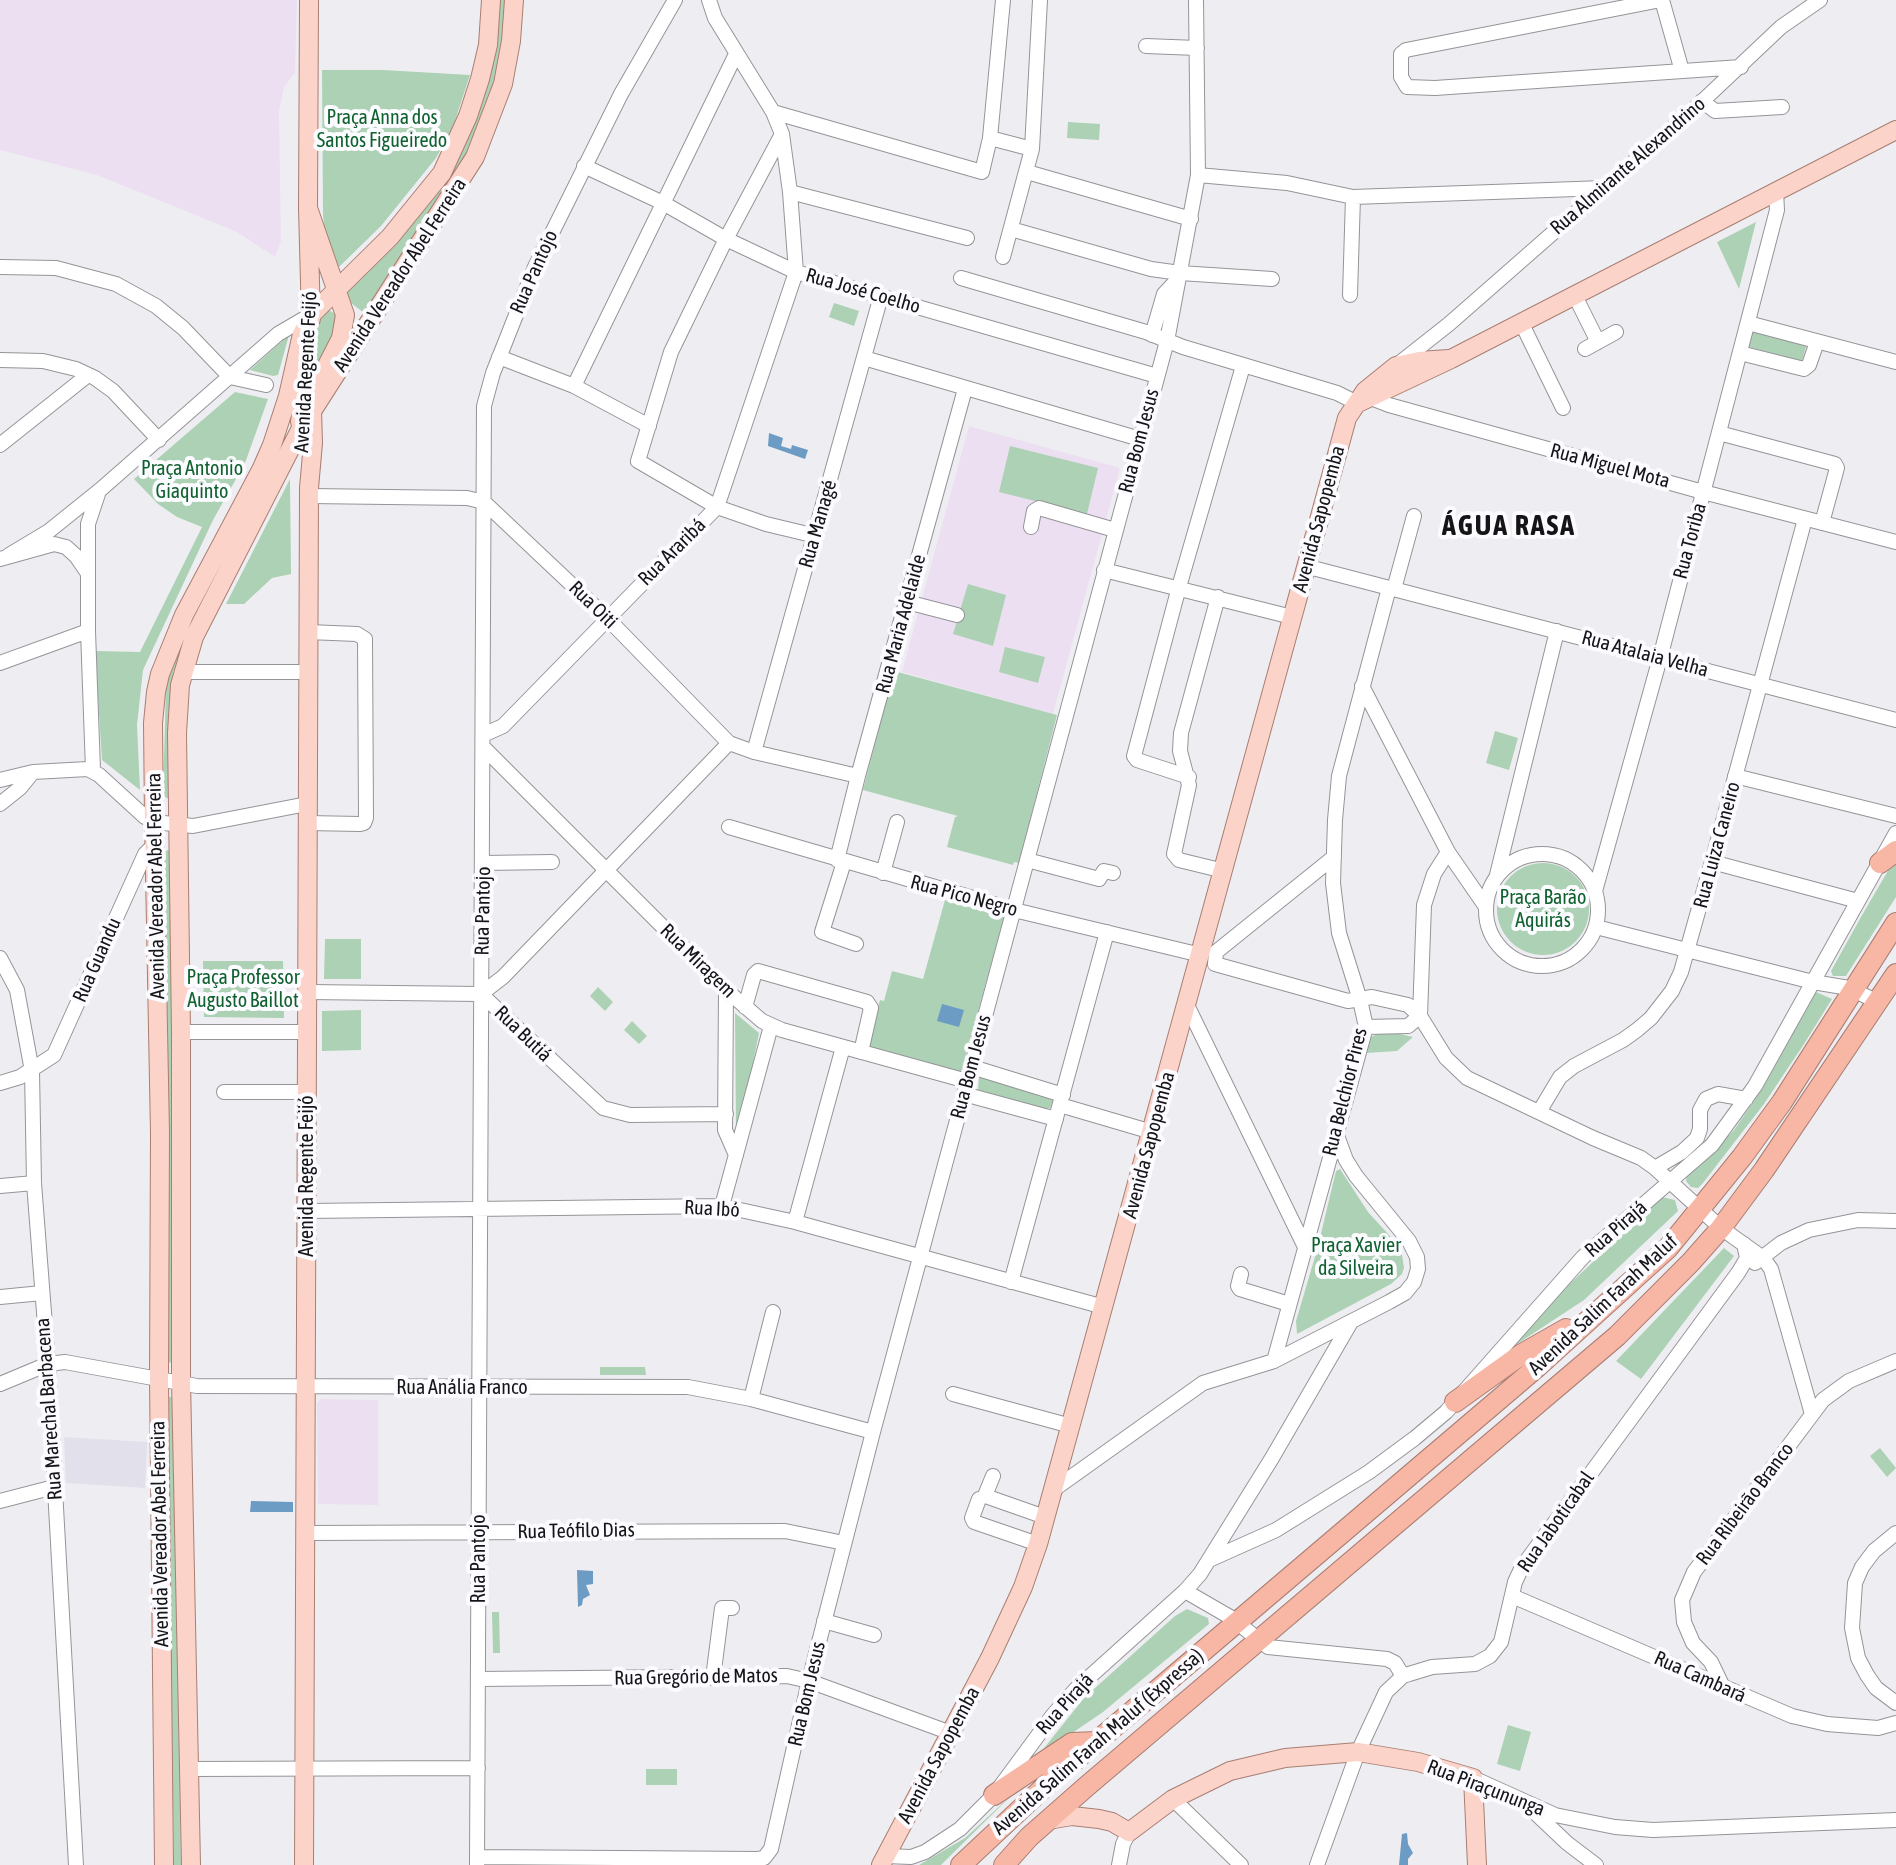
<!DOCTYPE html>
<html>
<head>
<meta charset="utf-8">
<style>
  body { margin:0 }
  canvas { display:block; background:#eeeef2 }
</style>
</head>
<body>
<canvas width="1896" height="1865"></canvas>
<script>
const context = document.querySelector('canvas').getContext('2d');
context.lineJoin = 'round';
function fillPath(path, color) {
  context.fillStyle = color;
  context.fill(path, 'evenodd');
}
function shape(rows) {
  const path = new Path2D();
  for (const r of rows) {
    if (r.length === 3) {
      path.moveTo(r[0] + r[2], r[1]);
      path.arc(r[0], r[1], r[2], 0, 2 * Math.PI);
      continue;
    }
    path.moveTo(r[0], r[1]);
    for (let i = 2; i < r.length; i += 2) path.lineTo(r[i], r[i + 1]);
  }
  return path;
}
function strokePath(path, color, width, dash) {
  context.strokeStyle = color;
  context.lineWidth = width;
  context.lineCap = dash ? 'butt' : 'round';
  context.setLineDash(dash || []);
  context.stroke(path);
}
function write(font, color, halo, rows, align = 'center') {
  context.font = font + ' "Asap Condensed",sans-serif';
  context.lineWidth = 8;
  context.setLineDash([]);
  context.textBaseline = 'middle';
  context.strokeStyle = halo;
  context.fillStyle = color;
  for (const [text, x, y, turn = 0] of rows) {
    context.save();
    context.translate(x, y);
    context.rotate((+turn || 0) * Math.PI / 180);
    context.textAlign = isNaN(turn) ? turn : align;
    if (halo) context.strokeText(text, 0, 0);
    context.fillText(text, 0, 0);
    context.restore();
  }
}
const built = shape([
  [64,1437,147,1442,145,1488,66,1483]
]);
const education = shape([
  [0,0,297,0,295,73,284,87,279,112,281,241,275,257,237,232,97,175,0,150],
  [969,426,1120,468,1053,714,902,672],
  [320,1399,378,1400,378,1505,318,1504,317,1403]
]);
const green = shape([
  [497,0,506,0,504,35,495,78,485,111,468,151,452,179,364,313,342,296,443,179],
  [322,70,383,70,470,75,452,130,436,158,381,226,339,267,326,243,323,215],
  [1068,122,1100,124,1099,140,1067,138],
  [1756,222,1741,281,1739,289,1717,242],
  [834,303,859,311,854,326,829,317],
  [329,310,335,314,337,326,334,336,305,389,316,342,316,321,321,312],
  [1754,328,1807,343,1802,361,1749,347],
  [289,335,278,375,273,376,250,370],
  [235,392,268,399,245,463,213,520,143,670,137,725,140,790,102,760,95,651,140,652,202,527,177,517,158,504,134,479],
  [1010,446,1098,468,1087,514,999,492],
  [290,479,291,574,272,578,244,604,226,604],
  [262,482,189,630,174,669,171,685,169,799,163,796,166,684,183,629],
  [968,584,1006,595,993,646,953,634],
  [1005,647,1045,657,1038,683,999,672],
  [894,671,1057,715,1019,863,1014,862,1013,865,947,847,955,817,958,816,863,790],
  [1495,731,1518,738,1509,770,1486,763],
  [169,850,173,1108,173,1363,167,1362,168,1108,164,851],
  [1543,909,46],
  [1896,864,1896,897,1846,976,1833,976,1831,971,1861,917,1889,869],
  [945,900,1004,917,961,1073,867,1047,880,1000,884,1001,892,971,923,979],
  [325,939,361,939,361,979,324,979],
  [203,961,283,961,284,1018,204,1017],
  [598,987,613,1002,605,1011,590,996],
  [1816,992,1832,999,1804,1044,1764,1104,1703,1183,1698,1188,1691,1187,1686,1181,1687,1174,1710,1156,1734,1130,1763,1088],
  [361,1010,361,1050,322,1051,322,1011],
  [735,1013,759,1033,740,1128,736,1129],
  [632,1021,647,1036,639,1044,624,1030],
  [1396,1033,1413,1037,1397,1051,1366,1053,1369,1038,1377,1034],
  [979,1076,1053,1099,1053,1102,1050,1108,1046,1109,978,1091],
  [1340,1169,1368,1212,1401,1248,1404,1268,1402,1274,1391,1284,1297,1334,1296,1321,1317,1250,1336,1171],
  [1662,1197,1675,1200,1678,1211,1584,1300,1514,1346,1509,1341],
  [1724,1248,1734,1256,1641,1379,1616,1361],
  [600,1367,645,1367,646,1375,600,1375],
  [167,1397,173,1397,181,1865,174,1865],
  [1880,1448,1896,1468,1887,1477,1870,1456],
  [1187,1609,1208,1618,1209,1624,1103,1712,1037,1757,1084,1698,1175,1616],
  [492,1612,499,1612,500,1653,493,1653],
  [1508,1725,1531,1732,1520,1771,1497,1764],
  [646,1769,677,1769,677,1785,646,1785],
  [1016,1791,941,1865,919,1865,965,1838]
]);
const water = shape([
  [769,433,783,438,781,446,791,449,792,445,808,450,805,459,768,446],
  [942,1004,964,1010,959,1027,937,1021],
  [251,1501,293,1502,293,1512,250,1512],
  [577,1570,593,1571,593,1584,586,1585,590,1595,583,1599,582,1605,578,1607],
  [1407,1833,1408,1844,1413,1853,1408,1859,1408,1865,1399,1865,1402,1834]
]);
const minor = shape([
  [1661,0,1406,50,1401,54,1401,77,1407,87,1435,88,1741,67],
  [1662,0,1682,71],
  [1146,46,1197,48],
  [1702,101,1715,111,1782,107],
  [773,112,982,172,990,138,1003,0],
  [782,134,726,239,671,352,638,461,717,507,766,524,816,536],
  [990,138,1032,149],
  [584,166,663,203,726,239,796,272,1157,376],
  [1027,172,1191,219],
  [1198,175,1287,183,1353,197,1604,188],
  [790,192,967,238],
  [1011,229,1151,269,1180,273,1272,279],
  [1003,257,1032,149,1040,0],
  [0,267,56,268,116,284,156,306,183,328,230,377,266,385],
  [961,278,1146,332,1183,347,1337,393,1357,403],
  [1574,294,1598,342],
  [1350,295,1353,197],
  [1521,322,1563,408],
  [1748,323,1896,362],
  [1152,335,1164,294,1178,279],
  [1585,349,1616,332],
  [1740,353,1804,369,1809,365,1817,342],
  [499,357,574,386,649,426],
  [864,358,1140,439],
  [0,360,43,361,76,369,95,378,113,391,159,440],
  [1397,365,1449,324,1693,110,1781,27,1820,0],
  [574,386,736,54],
  [1366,393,1371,398,1389,405,1703,492,1896,542],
  [1719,433,1835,464,1837,468,1822,523],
  [0,445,88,375],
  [309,496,467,498,484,502,607,618,729,743,754,752,858,776],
  [1031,527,1034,511,1039,508,1115,530],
  [9,555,49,531,100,490,278,334,312,314],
  [0,559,54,544,66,547,76,556,87,572],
  [1305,566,1896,720],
  [1104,570,1292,617],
  [1394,589,1414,516],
  [1218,597,1181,733,1180,751,1189,785,1174,854,1179,860,1224,871],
  [907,602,957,615],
  [0,663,88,631],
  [182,672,308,672],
  [1362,686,1448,852,1486,907],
  [483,735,503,726,717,507,796,272,790,192,782,134,773,112,715,18,709,0],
  [483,747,726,990,762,1021,782,1030,967,1081],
  [754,752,881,296],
  [93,770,88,631,88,524,98,494],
  [1735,776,1896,816],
  [1189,777,1137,760,1134,756,1179,587,1243,366],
  [0,780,33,772,88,769,99,775,145,817,154,822,193,826,307,804],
  [0,804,20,788,33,772],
  [307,823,360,824,364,823,366,818,365,639,357,634,308,632],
  [729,827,1014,910,1201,955],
  [1542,910,56],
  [1334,857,1216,952,1215,964,1348,1001,1372,997,1408,1005,1420,1016,1446,1058,1467,1078,1593,1138,1641,1158,1655,1168,1721,1228,1763,1258,1771,1269,1812,1414],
  [837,860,858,776,965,389],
  [1027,860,1099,879,1104,871,1113,873],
  [844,862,822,932,856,944],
  [1712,862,1858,901],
  [483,863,552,862],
  [883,873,897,822],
  [1497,875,1557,631],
  [1595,891,1660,658,1777,210,1776,191],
  [1596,927,1813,982,1849,988,1878,1002],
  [0,958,17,990,32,1071,34,1183,48,1364,76,1865],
  [726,990,725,1130,736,1155],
  [307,992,481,994,603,1108,630,1115,726,1114],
  [481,994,503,977,729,743],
  [1187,1005,1304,1245],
  [745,1007,754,975,758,971,867,1002,871,1008,861,1052],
  [1420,1016,1424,905,1434,874,1448,852],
  [1366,1027,1408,1026,1420,1016],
  [181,1032,307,1032],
  [972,1067,1063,1095],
  [0,1083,20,1077,54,1055,145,854,155,844],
  [224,1092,307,1092],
  [964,1094,1056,1119],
  [1060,1105,1152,1132],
  [1539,1112,1560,1077,1574,1066,1623,1040,1637,1030,1651,1018,1672,991,1681,972,1712,862,1805,519],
  [1655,1168,1682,1152,1697,1138,1700,1129,1700,1110,1706,1099,1718,1094,1746,1099],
  [0,1186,34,1183],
  [722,1206,771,1026],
  [307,1211,722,1206,795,1222,1104,1307],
  [795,1222,843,1047],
  [1755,1263,1781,1243,1809,1230,1858,1220,1896,1221],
  [1241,1274,1238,1286,1240,1289,1289,1304],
  [1011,1282,1107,932],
  [0,1297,42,1293],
  [1274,1361,1366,1027,1360,1000,1339,933,1333,883,1335,820,1339,776,1389,588],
  [0,1384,48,1364,65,1362,197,1386,688,1387,751,1399,873,1432],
  [953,1394,1071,1426],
  [751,1399,773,1312],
  [993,1476,986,1493,988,1497,1045,1517],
  [1053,1490,1203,1383,1274,1361,1389,1302,1405,1293,1414,1282,1418,1269,1417,1257,1409,1241,1356,1176,1346,1160,1336,1133],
  [979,1499,972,1518,974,1522,1038,1544],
  [0,1501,54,1487],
  [305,1533,785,1531,844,1543],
  [1896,1533,1874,1551,1862,1567,1855,1583,1852,1628,1858,1658,1867,1675,1876,1688,1896,1703],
  [1209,1560,1276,1530,1369,1472,1415,1438,1446,1412,1583,1257,1712,1145,1755,1086,1896,833],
  [1185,1591,1230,1617,1268,1647,1387,1659,1395,1663,1403,1676],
  [1512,1596,1792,1716,1827,1724,1878,1728,1896,1723],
  [824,1621,874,1635],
  [713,1678,722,1608,732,1608],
  [478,1679,787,1676,809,1681,951,1733],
  [1722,1685,1711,1662,1693,1643,1684,1622,1682,1600,1694,1572,1823,1400,1849,1381,1896,1361],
  [189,1769,478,1768],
  [1473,1778,1555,1815,1615,1827,1653,1830,1896,1820],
  [1173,1799,1241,1865],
  [1530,1808,1567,1843,1596,1865],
  [886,1856,911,1857,925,1852,960,1829,994,1795,1053,1715,1076,1689,1185,1591,1200,1574,1272,1458,1351,1322],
  [477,1857,758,1859,764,1858,771,1849,809,1681,873,1432,1167,341,1198,175,1196,0],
  [477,1864,484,406,493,373,535,267,621,94,675,0],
  [1119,1865,1123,1844,1129,1832],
  [1317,1865,1358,1752,1386,1692,1403,1676,1409,1674,1432,1667,1475,1664,1490,1656,1501,1642,1515,1582,1522,1567,1738,1273,1747,1258,1744,1244]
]);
const major = shape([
  [309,0,308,208,311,319],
  [1360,402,1451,359,1896,130],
  [300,422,307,360],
  [1048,1820,1072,1816,1099,1819,1112,1822,1129,1832,1173,1799,1230,1771,1285,1758,1358,1752,1418,1762,1473,1778,1477,1865],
  [164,1865,159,1379,160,1133,154,822,153,723,156,692,160,674,184,615,261,470,272,445,288,396,302,334,312,314,390,237,442,173,468,116,480,79,488,45,491,0],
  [191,1865,181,1381,181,1032,177,733,180,685,194,637,300,430,475,157,503,84,511,41,514,0],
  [304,1865,309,488,313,443,312,409,321,377,341,338,345,315,308,208],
  [881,1865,990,1658,1023,1587,1038,1544,1347,418,1365,391,1396,366,1419,361,1449,359]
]);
const highway = shape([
  [1880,863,1896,851],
  [1455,1402,1522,1354,1566,1329],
  [994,1795,1072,1743,1097,1742],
  [961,1865,1055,1777,1537,1367,1668,1248,1742,1157,1782,1102,1896,923],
  [1004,1865,1029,1837,1087,1786,1617,1336,1691,1262,1721,1228,1764,1170,1896,974]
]);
const parkNames = [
  ["Praça Anna dos",382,118],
  ["Santos Figueiredo",382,141],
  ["Praça Antonio",192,469],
  ["Giaquinto",192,492],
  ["Praça Barão",1543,898],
  ["Aquirás",1543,921],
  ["Praça Professor",243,978],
  ["Augusto Baillot",243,1001],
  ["Praça Xavier",1356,1246],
  ["da Silveira",1356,1269]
];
const streetNames = [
  ["Rua Almirante Alexandrino",1628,166,-41],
  ["Rua Pantojo",534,272,-66],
  ["Avenida Vereador Abel Ferreira",400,275,-57],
  ["Rua José Coelho",863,291,16],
  ["Avenida Regente Feijó",306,372,-87],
  ["Rua Bom Jesus",1139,441,-75],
  ["Rua Miguel Mota",1610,466,15],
  ["Avenida Sapopemba",1319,519,-75],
  ["Rua Managé",818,524,-74],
  ["Rua Toriba",1690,541,-75],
  ["Rua Araribá",672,552,-45],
  ["Rua Oiti",593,605,44],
  ["Rua Maria Adelaide",901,624,-75],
  ["Rua Atalaia Velha",1645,654,15],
  ["Rua Luiza Caneiro",1717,845,-75],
  ["Avenida Vereador Abel Ferreira",156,886,-91],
  ["Rua Pico Negro",964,896,15],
  ["Rua Pantojo",483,911,-89],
  ["Rua Guandu",97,960,-66],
  ["Rua Miragem",698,961,44],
  ["Rua Butiá",523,1034,44],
  ["Rua Bom Jesus",971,1067,-75],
  ["Rua Belchior Pires",1345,1092,-76],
  ["Avenida Sapopemba",1149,1145,-75],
  ["Avenida Regente Feijó",307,1176,-90],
  ["Rua Ibó",712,1209,3],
  ["Rua Pirajá",1616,1229,-41],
  ["Avenida Salim Farah Maluf",1603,1305,-43],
  ["Rua Anália Franco",462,1388],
  ["Rua Marechal Barbacena",49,1409,-94],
  ["Rua Ribeirão Branco",1745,1504,-53],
  ["Rua Jaboticabal",1556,1522,-55],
  ["Rua Teófilo Dias",576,1531,-1],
  ["Avenida Vereador Abel Ferreira",160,1534,-91],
  ["Rua Pantojo",479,1559,-90],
  ["Rua Gregório de Matos",696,1677,-1],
  ["Rua Cambará",1700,1677,24],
  ["Rua Bom Jesus",807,1694,-77],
  ["Rua Pirajá",1065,1704,-48],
  ["Avenida Salim Farah Maluf (Expressa)",1098,1742,-41],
  ["Avenida Sapopemba",939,1755,-62],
  ["Rua Piraçununga",1486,1788,21]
];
const districtNames = [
  ["ÁGUA RASA",1509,526]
];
fillPath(built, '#e2e0eb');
fillPath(education, '#eddff2');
fillPath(green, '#add1b4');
fillPath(water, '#6c9bc4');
strokePath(minor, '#959498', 16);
strokePath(major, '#a97e73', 20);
strokePath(highway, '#a97e73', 22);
strokePath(minor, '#fff', 14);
strokePath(major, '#fbd3c9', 18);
strokePath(highway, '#f8b6a5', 20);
write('20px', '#0f612e', '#fcfbff', parkNames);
write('20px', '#151517', '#fcfbff', streetNames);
context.letterSpacing = '2px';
write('bold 28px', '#151517', '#fcfbff', districtNames);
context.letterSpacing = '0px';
</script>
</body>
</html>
